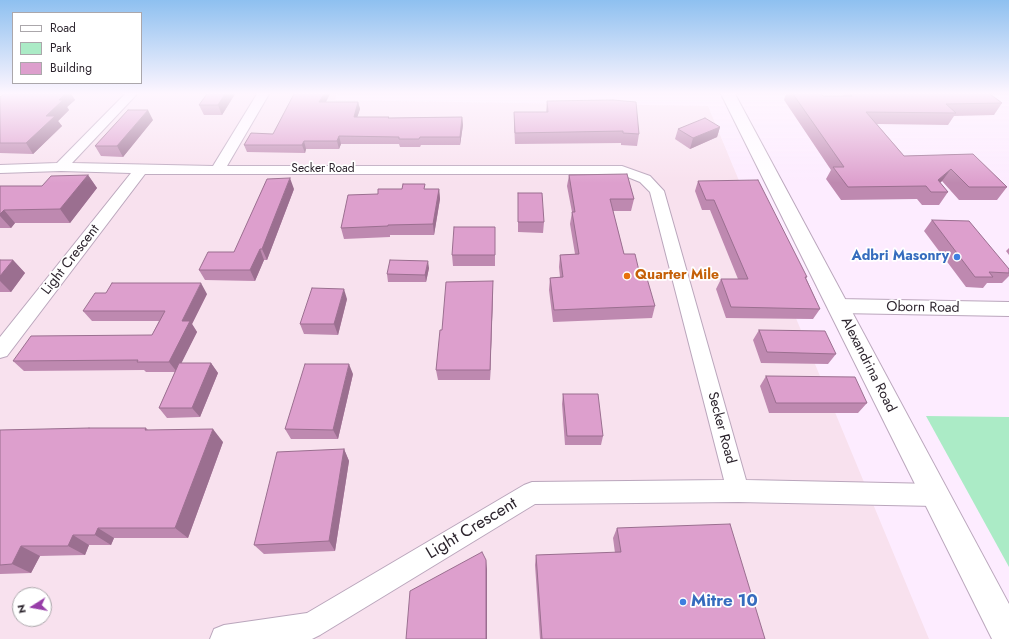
<!DOCTYPE html>
<html>
<head>
<meta charset="utf-8">
<style>
  body { margin:0 }
  #map { position:relative; width:1009px; height:639px; overflow:hidden; background:#fdecff; font-family:Jost,sans-serif }
  canvas { display:block }
  .legend { position:absolute; left:12px; top:12px; width:130px; height:72px; box-sizing:border-box; background:#fff; border:1px solid #aba7ab; margin:0; padding:5px 7px; list-style:none; font-size:12px; color:#2c242d }
  .legend li { display:flex; align-items:center; gap:8px; height:20px }
  .legend b { width:20px; border:1px solid #aba7ab }
  .north { position:absolute; left:12px; top:587px; width:40px; height:40px; box-sizing:border-box; background:#fff; border:1px solid #aba7ab; border-radius:50%; rotate:259deg; font-size:11px; font-weight:700; line-height:16px; text-align:center; color:#2c242d }
  .north::after { content:''; display:block; margin:auto; width:14px; height:18px; background:#973da8; clip-path:polygon(50% 0,100% 100%,50% 72%,0 100%) }
</style>
</head>
<body>
<div id="map">
<canvas width="1009" height="639"></canvas>
<ul class="legend">
<li><b style="height:5px;background:#fff"></b>Road</li>
<li><b style="height:11px;background:#abebc6"></b>Park</li>
<li><b style="height:11px;background:#dd9fcd"></b>Building</li>
</ul>
<div class="north">N</div>
</div>
<script>
const context = document.querySelector('canvas').getContext('2d');
context.lineJoin = 'round';
function fillPath(path, color) {
  context.fillStyle = color;
  context.fill(path, 'evenodd');
}
function shape(rows) {
  const path = new Path2D();
  for (const r of rows) {
    path.moveTo(r[0], r[1]);
    for (let i = 2; i < r.length; i += 2) path.lineTo(r[i], r[i + 1]);
  }
  return path;
}
function strokePath(path, color, width, dash) {
  context.strokeStyle = color;
  context.lineWidth = width;
  context.lineCap = dash ? 'butt' : 'round';
  context.setLineDash(dash || []);
  context.stroke(path);
}
function write(font, color, halo, rows, align = 'center') {
  context.font = font + ' Jost,sans-serif';
  context.lineWidth = 3.5;
  context.setLineDash([]);
  context.textBaseline = 'middle';
  context.strokeStyle = halo;
  context.fillStyle = color;
  for (const [text, x, y, turn = 0] of rows) {
    context.save();
    context.translate(x, y);
    context.rotate((+turn || 0) * Math.PI / 180);
    context.textAlign = isNaN(turn) ? turn : align;
    if (halo) context.strokeText(text, 0, 0);
    context.fillText(text, 0, 0);
    context.restore();
  }
}
const industrial = shape([
  [8,94,337,94,335,100,708,106,929,639,0,639,0,100],
  [20,595,44,595,44,619,20,619]
]);
const green = shape([
  [926,416,1009,417,1009,567]
]);
const minor = shape([
  [125,94,137,94,72,163,213,166,257,94,269,94,227,166,622,166,650,176,664,191,746,480,935,484,943,487,946,495,943,503,935,506,738,502,535,504,320,635,312,639,210,639,214,629,224,625,307,613,524,485,532,482,724,480,650,192,640,182,620,174,145,174,7,356,0,358,0,337,131,173,61,171,0,173,0,165,57,163,125,94],
  [838,299,1009,302,1009,316,838,313,832,311,829,306,832,301,838,299]
]);
const major = shape([
  [721,94,735,94,1009,604,1009,639,992,639,721,94]
]);
const wall = shape([
  [4,94,71,94,75,100,67,107,69,110,58,121,62,126,33,154,0,153,0,97],
  [235,94,222,115,204,115,199,105],
  [786,94,821,94,823,96,843,96,844,94,990,94,1002,103,994,115,954,116,948,125,877,124,904,156,973,154,1007,187,997,200,959,200,942,181,940,183,948,192,939,205,922,205,917,199,841,200,826,179,831,170,784,100],
  [547,101,639,134,637,146,621,145,621,143,515,144,514,124,514,112,546,112],
  [325,102,358,102,360,109,357,117,389,118,462,117,463,125,460,145,421,145,420,147,400,147,399,144,341,144,339,149,306,149,305,153,247,152,244,145,273,134],
  [153,120,123,157,101,156,95,146],
  [720,127,717,137,690,149,675,139,678,129],
  [88,175,97,188,70,223,15,223,11,228,0,228,0,186,42,186],
  [569,175,634,199,631,211,613,211,624,254,640,275,655,306,652,318,553,322,549,290,550,278,560,277,559,267,560,255,575,254,570,224,572,212,567,186],
  [698,181,807,277,806,278,820,309,813,319,726,318,716,289,721,279,738,279,710,210,702,210,695,191],
  [294,189,267,260,264,260,255,281,205,280,199,270,234,252],
  [425,189,439,189,440,199,434,235,390,235,390,237,344,239,341,228],
  [518,193,544,222,543,233,518,232],
  [932,220,1009,269,1009,276,1002,283,987,283,983,288,966,287,924,231],
  [495,227,495,266,453,266,452,255],
  [1009,248,1009,255,1006,251],
  [0,260,13,260,25,273,11,292,0,292],
  [429,268,426,282,388,282,387,274],
  [493,292,490,380,438,380,436,370,442,330],
  [207,294,192,324,197,332,181,363,211,363,218,373,200,417,167,418,159,408,175,372,146,372,144,370,24,371,13,361,152,335,159,321,92,321,83,311],
  [347,299,338,335,304,334,300,324],
  [759,330,836,354,828,364,761,363,753,340],
  [353,374,338,439,291,439,285,429],
  [766,376,867,403,858,413,769,413,760,386],
  [563,394,603,436,601,445,565,445,562,404],
  [146,428,148,430,223,442,188,538,114,538,111,545,89,545,85,555,40,556,31,573,0,574,0,430],
  [344,449,349,461,335,551,264,554,254,545],
  [617,528,765,639,540,639,535,565,536,555,615,553,613,538]
]);
const shadedWall = shape([
  [65,94,71,94,75,100,67,107,69,110,58,121,62,126,33,154,26,143,59,100],
  [225,94,235,94,222,115,218,105],
  [324,94,330,94,322,110,319,102],
  [358,102,360,109,355,124,354,117],
  [148,110,153,120,123,157,117,146],
  [462,117,463,125,460,145,460,137],
  [720,127,717,137,690,149,693,138],
  [339,136,341,144,339,149,337,141],
  [304,141,306,149,305,153,302,145],
  [951,169,942,181,930,191,938,180],
  [88,175,97,188,70,223,60,209],
  [290,178,294,189,267,260,262,249],
  [439,189,440,199,434,235,433,224],
  [4,210,15,223,11,228,0,216,0,214],
  [260,249,264,260,255,281,250,270],
  [13,260,25,273,11,292,0,281,0,276],
  [428,261,429,268,426,282,425,275],
  [493,281,493,292,490,380,490,370],
  [201,283,207,294,192,324,197,332,177,372,169,362,182,321],
  [344,289,347,299,338,335,334,324],
  [211,363,218,373,200,417,192,408],
  [349,364,353,374,338,439,333,430],
  [213,429,223,442,188,538,175,528],
  [344,449,349,461,335,551,329,541],
  [98,528,114,538,111,545,95,535],
  [73,535,89,545,85,555,68,546],
  [21,546,40,556,31,573,12,564],
  [486,560,487,569,487,639,486,639]
]);
const building = shape([
  [4,94,65,94,59,100,63,100,46,116,55,116,26,143,0,143,0,97,4,94],
  [207,94,225,94,218,105,199,105,207,94],
  [294,94,324,94,319,102,358,102,354,117,389,117,388,118,462,117,460,137,420,137,419,139,399,139,399,137,339,136,337,141,304,141,302,145,244,145,251,133,273,134,294,94],
  [793,94,821,94,823,96,852,96,850,94,990,94,1002,103,946,104,956,113,866,112,904,156,973,154,1007,187,969,187,951,169,938,180,948,192,931,192,926,186,848,187,833,167,844,167,793,94],
  [613,100,636,102,639,134,623,133,623,131,515,133,514,112,548,112,547,101,613,100],
  [128,110,148,110,117,146,95,146,128,110],
  [705,118,720,127,693,138,678,129,705,118],
  [627,174,634,199,610,199,624,254,635,254,640,275,646,275,655,306,554,310,550,278,563,277,560,255,579,254,572,212,575,212,569,175,627,174],
  [88,175,60,209,4,210,0,214,0,186,42,186,51,176,88,175],
  [290,178,262,249,260,249,250,270,199,270,208,252,234,252,267,179,290,178],
  [758,180,807,277,805,277,820,309,731,307,721,279,748,279,714,200,706,200,698,181,758,180],
  [403,184,425,184,424,189,439,189,433,224,388,225,388,226,341,228,348,195,378,194,378,189,402,189,403,184],
  [518,193,542,193,544,222,518,222,518,193],
  [932,220,969,221,1009,269,1009,273,989,272,993,277,975,277,932,220],
  [454,227,495,227,495,255,452,255,454,227],
  [0,260,13,260,0,276,0,260],
  [390,260,428,261,425,275,387,274,390,260],
  [493,281,490,370,436,370,440,330,442,330,446,282,493,281],
  [112,283,201,283,182,321,190,321,169,362,137,362,138,360,13,361,31,336,152,335,165,311,83,311,95,293,106,293,112,283],
  [312,288,344,289,334,324,300,324,312,288],
  [759,330,825,331,836,354,767,352,759,330],
  [179,363,211,363,192,408,159,408,179,363],
  [305,364,349,364,333,430,285,429,305,364],
  [766,376,855,377,867,403,776,403,766,376],
  [563,394,598,394,603,436,567,436,563,394],
  [89,428,146,428,145,430,213,429,175,528,98,528,95,535,73,535,68,546,21,546,12,564,0,565,0,430,89,428],
  [344,449,329,541,254,545,277,452,344,449],
  [730,524,765,639,542,639,536,555,621,552,617,528,730,524],
  [482,552,486,560,486,639,406,639,410,591,482,552]
]);
const markers = [
  [957,257,4,"#3f7fe0"],
  [627,276,4,"#e8710a"],
  [683,602,4,"#3f7fe0"]
];
const farStreetnames = [
  ["Secker Road",323,169]
];
const shopNames = [
  ["Adbri Masonry",949,257]
];
const streetNames = [
  ["Light Crescent",71,260,-52],
  ["Oborn Road",923,308,1],
  ["Alexandrina Road",868,365,63],
  ["Secker Road",721,428,75]
];
const foodNames = [
  ["Quarter Mile",635,276]
];
const nearStreetnames = [
  ["Light Crescent",472,529,-31]
];
const nearShopnames = [
  ["Mitre 10",691,602]
];
fillPath(industrial, '#f8e1ee');
fillPath(green, '#abebc6');
strokePath(minor, '#baa6bc', 2);
strokePath(major, '#baa6bc', 2);
fillPath(minor, '#fff');
fillPath(major, '#fff');
fillPath(wall, '#be89b0');
fillPath(shadedWall, '#9b6f90');
fillPath(building, '#dd9fcd');
strokePath(building, '#9b6f90', 1);
const sky = context.createLinearGradient(0, 0, 0, 183);
sky.addColorStop(0, '#8ec0f0');
sky.addColorStop(0.51, '#fef6ff');
sky.addColorStop(1, '#fef6ff00');
context.fillStyle = sky;
context.fillRect(0, 0, 1009, 183);
for (const [x, y, r, color] of markers) {
  const dot = new Path2D();
  dot.arc(x, y, r, 0, 2 * Math.PI);
  context.fillStyle = color;
  context.fill(dot);
  strokePath(dot, '#fff', 1.5);
}
write('12px', '#2c242d', '#fff', farStreetnames);
write('bold 14px', '#366cbe', '#fff', shopNames, 'right');
write('14px', '#2c242d', '#fff', streetNames);
write('bold 14px', '#c56008', '#fff', foodNames, 'left');
write('17px', '#2c242d', '#fff', nearStreetnames);
write('bold 17px', '#366cbe', '#fff', nearShopnames, 'left');
</script>
</body>
</html>
